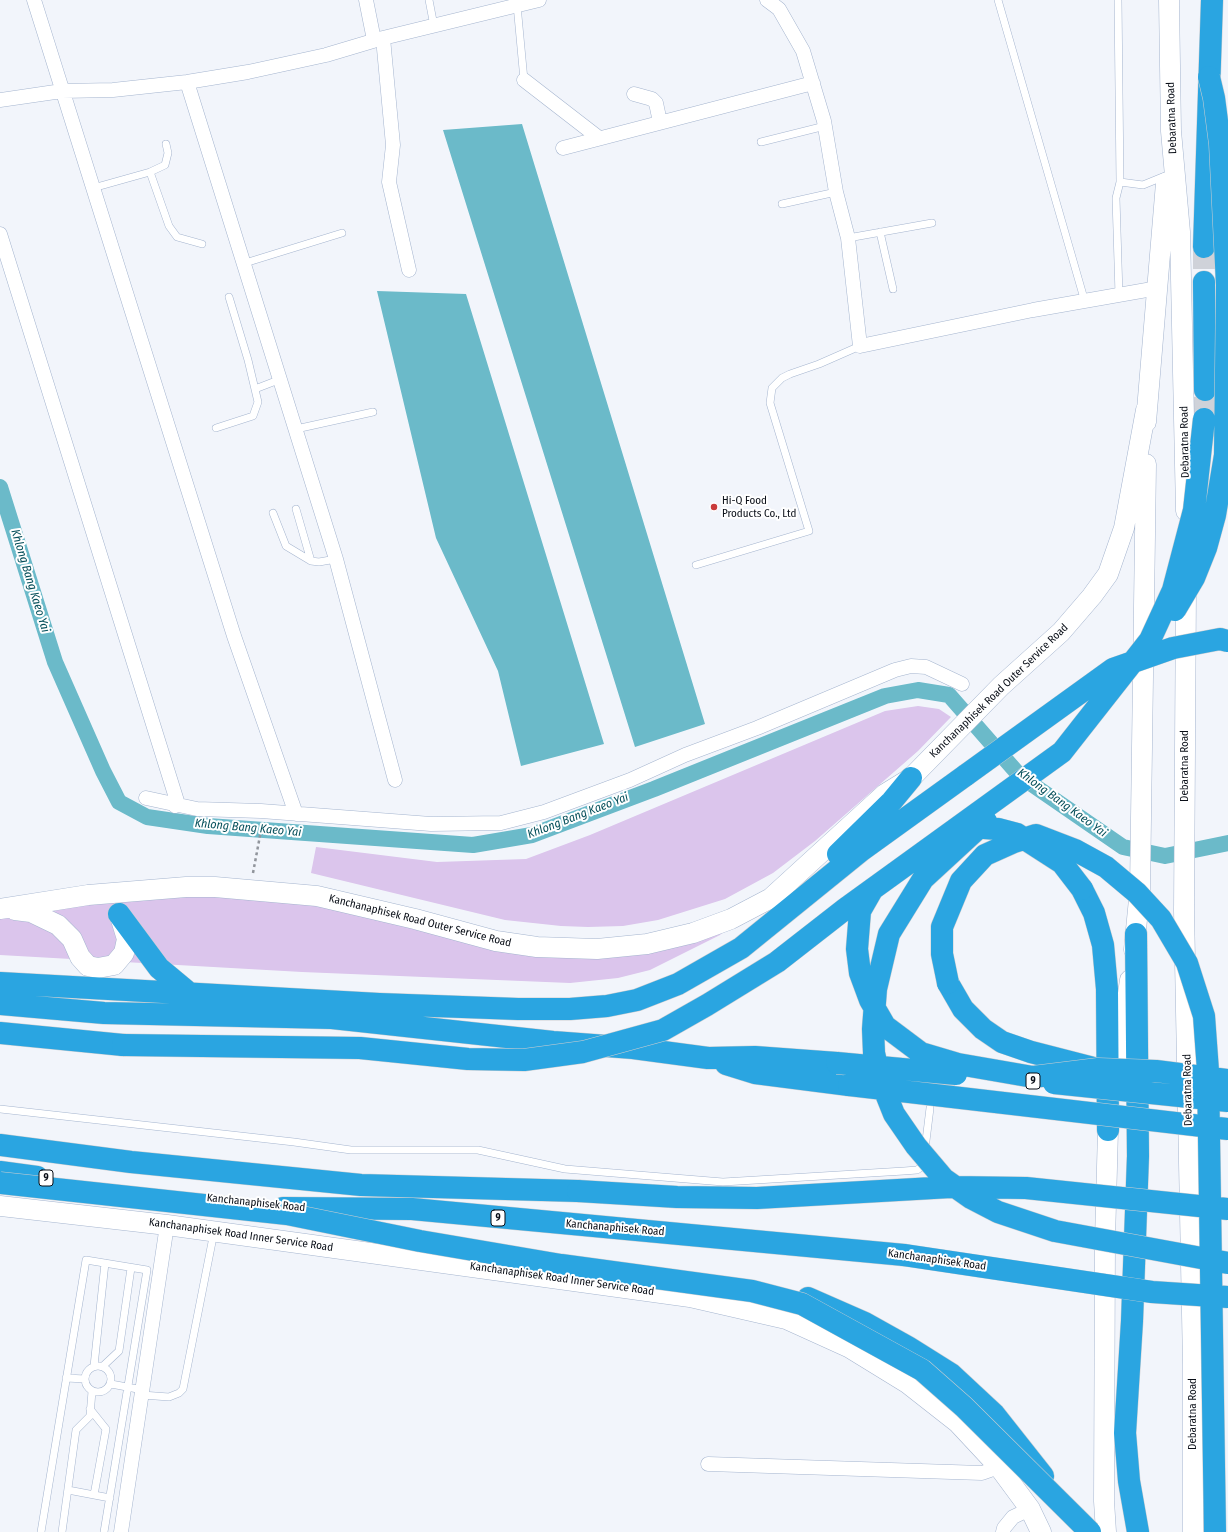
<!DOCTYPE html>
<html>
<head>
<meta charset="utf-8">
<style>
  body { margin:0 }
  canvas { display:block; background:#f2f5fb }
</style>
</head>
<body>
<canvas width="1228" height="1532"></canvas>
<script>
const context = document.querySelector('canvas').getContext('2d');
context.lineJoin = 'round';
function fillPath(path, color) {
  context.fillStyle = color;
  context.fill(path, 'evenodd');
}
function shape(rows) {
  const path = new Path2D();
  for (const r of rows) {
    if (r.length === 3) {
      path.moveTo(r[0] + r[2], r[1]);
      path.arc(r[0], r[1], r[2], 0, 2 * Math.PI);
      continue;
    }
    path.moveTo(r[0], r[1]);
    for (let i = 2; i < r.length; i += 2) path.lineTo(r[i], r[i + 1]);
  }
  return path;
}
function strokePath(path, color, width, dash) {
  context.strokeStyle = color;
  context.lineWidth = width;
  context.lineCap = dash ? 'butt' : 'round';
  context.setLineDash(dash || []);
  context.stroke(path);
}
function write(font, color, halo, rows, align = 'center') {
  context.font = font + ' "Fira Sans Condensed",sans-serif';
  context.lineWidth = 4;
  context.setLineDash([]);
  context.textBaseline = 'middle';
  context.strokeStyle = halo;
  context.fillStyle = color;
  for (const [text, x, y, turn = 0] of rows) {
    context.save();
    context.translate(x, y);
    context.rotate((+turn || 0) * Math.PI / 180);
    context.textAlign = isNaN(turn) ? turn : align;
    if (halo) context.strokeText(text, 0, 0);
    context.fillText(text, 0, 0);
    context.restore();
  }
}
const green = shape([
  [918,706,939,709,951,717,918,751,815,841,773,873,725,899,658,920,623,926,588,927,561,926,505,920,311,873,316,847,437,862,526,859,590,835,885,711],
  [216,881,531,940,626,942,727,928,720,935,650,970,618,978,570,983,302,972,0,955,0,904]
]);
const water = shape([
  [522,124,705,724,635,747,443,130],
  [377,291,466,294,604,744,521,766,498,671,436,538]
]);
const canal = shape([
  [0,487,55,662,103,771,119,802,147,817,208,826,473,845,532,835,654,789,885,696,918,690,949,695,1020,776,1123,847,1165,856,1228,843]
]);
const highwayTunnel = shape([
  [1204,247,1204,282],
  [1204,419,1205,390]
]);
const path = shape([
  [253,873,262,825]
]);
const lane = shape([
  [429,0,434,26],
  [998,0,1085,302],
  [1118,0,1120,182,1143,185,1165,176],
  [517,5,524,80],
  [761,142,825,126],
  [150,172,169,226,177,237,202,244],
  [93,188,150,172,165,165,168,153,166,144],
  [782,204,836,192],
  [880,232,893,289],
  [848,238,932,223],
  [245,263,342,233],
  [1119,295,1116,198,1120,182],
  [255,389,281,379],
  [216,428,253,416,258,402,248,360,229,297],
  [296,429,373,412],
  [296,509,311,561],
  [273,513,286,546,311,561,319,562,336,559],
  [696,565,809,531,770,403,772,388,782,378,790,374,819,364,860,346],
  [0,1109,294,1142,351,1150,478,1150,565,1169,723,1182,904,1171,917,1170,923,1166,924,1160],
  [925,1149,930,1108],
  [98,1379,13],
  [94,1366,105,1263],
  [103,1366,119,1351,131,1268],
  [66,1378,85,1379],
  [111,1384,143,1390],
  [142,1395,169,1397,179,1393,183,1389,214,1232],
  [90,1409,106,1429,94,1495],
  [68,1490,110,1498],
  [41,1532,86,1260,147,1270,104,1532],
  [62,1532,76,1430,90,1416,92,1391]
]);
const street = shape([
  [34,0,234,636,296,814],
  [366,0,374,40],
  [767,0,779,9,803,51,824,121,836,192,848,238,860,346,1033,310,1158,288],
  [383,38,393,145,389,182,409,270],
  [524,80,599,138],
  [187,82,336,559,395,780],
  [634,94,652,99,656,103,660,122],
  [0,100,62,91,113,90,187,82,248,72,326,55,383,38,539,0],
  [563,148,813,83],
  [0,234,177,801,175,806],
  [146,798,197,809,261,811,431,824,501,823,544,812,630,780,685,755,757,728,895,670,911,666,926,667,962,684],
  [708,1464,982,1473,999,1467],
  [121,1532,167,1225],
  [1003,1532,1004,1528,1013,1517,1030,1509]
]);
const secondary = shape([
  [1169,0,1171,131,1180,232,1186,511],
  [1146,422,1166,183],
  [1186,587,1184,910,1193,1364,1193,1532],
  [0,909,88,895,186,887,215,887,317,896,415,919,496,941,537,947,597,949,647,944,693,933,731,919,771,898,885,794,911,778,1001,686,1061,632,1092,596,1108,574,1124,528,1146,410],
  [15,910,31,912,58,925,72,939,80,957,88,966,98,968,114,965,124,953,127,939,120,916],
  [1134,950,1140,889,1146,464],
  [1115,1083,1130,980],
  [0,1206,167,1225,690,1297,786,1319,850,1348,907,1383,958,1423,999,1467,1030,1509,1041,1532],
  [1106,1532,1104,1501,1105,1240,1108,1130,1110,1114]
]);
const highway = shape([
  [1204,247,1212,0],
  [1204,282,1205,390],
  [838,854,892,801,911,778],
  [1082,889,1094,913,1103,945,1107,989,1108,1130],
  [119,914,159,968,189,993],
  [1136,934,1138,1156,1132,1321,1125,1433,1129,1481,1138,1532],
  [0,983,379,1004,518,1009,570,1009,607,1006,637,1000,678,984,741,948,862,850,966,775],
  [948,983,963,1009,983,1029,1002,1042,1031,1052,1097,1069],
  [0,1004,104,1013,332,1018,553,1042,633,1048,708,1058,755,1057,837,1063],
  [0,1033,123,1045],
  [726,1064,755,1073,849,1085],
  [0,1145,131,1162,361,1185,578,1191],
  [0,1172,37,1177],
  [283,1208,412,1209,904,1255],
  [808,1298,865,1323,908,1347,951,1374,994,1414,1043,1476]
]);
const highwayBridge = shape([
  [1175,610,1194,578,1206,548,1215,515,1225,455,1227,285,1220,144,1214,98,1209,77],
  [966,775,1113,669,1173,648,1220,639,1228,641],
  [986,821,923,879,889,934,876,989,873,1029,874,1053,880,1079,894,1114,916,1146,944,1179,971,1198,998,1212,1055,1231,1228,1263],
  [970,827,998,829,1017,834,1062,863,1082,889],
  [872,890,860,911,857,949,860,973,870,1000,885,1026,921,1053,958,1064,1033,1077,1098,1069,1156,1071,1228,1080],
  [948,983,942,954,942,927,961,881,985,855,1014,842,1036,835,1075,850,1106,867,1137,893,1161,919,1187,963,1204,1016,1208,1071,1215,1532],
  [123,1045,360,1048,468,1059,524,1060,583,1052,663,1030,707,1005,777,962,845,909,1062,752,1150,640,1173,590,1194,510,1204,419],
  [837,1063,956,1074],
  [1054,1083,1228,1101],
  [849,1085,1228,1129],
  [0,1183,287,1214,420,1241,561,1265,752,1291,802,1304,922,1370,964,1407,1090,1532],
  [578,1191,677,1197,757,1198,951,1187,1026,1188,1228,1209],
  [904,1255,1152,1292,1228,1297]
]);
const markers = [
  [714,507,4,"#c93a3b"]
];
const shields = [
  [1033,1081,14],
  [46,1178,14],
  [498,1218,14]
];
const shieldNames = [
  ["9",1033,1081],
  ["9",46,1178],
  ["9",498,1218]
];
const streetNames = [
  ["Debaratna Road",1172,118,-92],
  ["Debaratna Road",1185,442,-91],
  ["Kanchanaphisek Road Outer Service Road",999,691,-44],
  ["Debaratna Road",1185,766,-90],
  ["Kanchanaphisek Road Outer Service Road",420,921,14],
  ["Debaratna Road",1188,1090,-91],
  ["Kanchanaphisek Road",256,1203,6],
  ["Kanchanaphisek Road",615,1228,5],
  ["Kanchanaphisek Road Inner Service Road",241,1235,8],
  ["Kanchanaphisek Road",937,1260,8],
  ["Kanchanaphisek Road Inner Service Road",562,1279,8],
  ["Debaratna Road",1193,1414,-90]
];
const poiNames = [
  ["Hi-Q Food",722,501],
  ["Products Co., Ltd",722,514]
];
const waterNames = [
  ["Khlong Bang Kaeo Yai",30,581,73],
  ["Khlong Bang Kaeo Yai",1062,803,36],
  ["Khlong Bang Kaeo Yai",578,816,-21],
  ["Khlong Bang Kaeo Yai",248,828,5]
];
fillPath(green, '#dbc5ec');
fillPath(water, '#6bbac9');
strokePath(canal, '#6bbac9', 16);
strokePath(highwayTunnel, '#cfd2d9', 22, [22, 11]);
strokePath(lane, '#a5b5cf', 8);
strokePath(street, '#a5b5cf', 15);
strokePath(secondary, '#a5b5cf', 21);
strokePath(highway, '#cecfd1', 23);
strokePath(path, '#91959c', 2.5, [3, 3]);
strokePath(lane, '#fff', 7);
strokePath(street, '#fff', 14);
strokePath(secondary, '#fff', 20);
strokePath(highway, '#2aa5e1', 22);
strokePath(highwayBridge, '#cecfd1', 23, []);
strokePath(highwayBridge, '#2aa5e1', 22);
for (const [x, y, r, color] of markers) {
  const dot = new Path2D();
  dot.arc(x, y, r, 0, 2 * Math.PI);
  context.fillStyle = color;
  context.fill(dot);
  strokePath(dot, '#fff', 1.5);
}
for (const [x, y, w] of shields) {
  const box = new Path2D();
  box.roundRect(x - w / 2, y - 8, w, 16, 3);
  context.fillStyle = '#fff';
  context.fill(box);
  strokePath(box, '#090e17', 1);
}
write('bold 10px', '#090e17', null, shieldNames);
write('11px', '#090e17', '#fff', streetNames);
write('11px', '#090e17', '#fff', poiNames, 'left');
write('italic 12px', '#054f5a', '#fff', waterNames);
</script>
</body>
</html>
